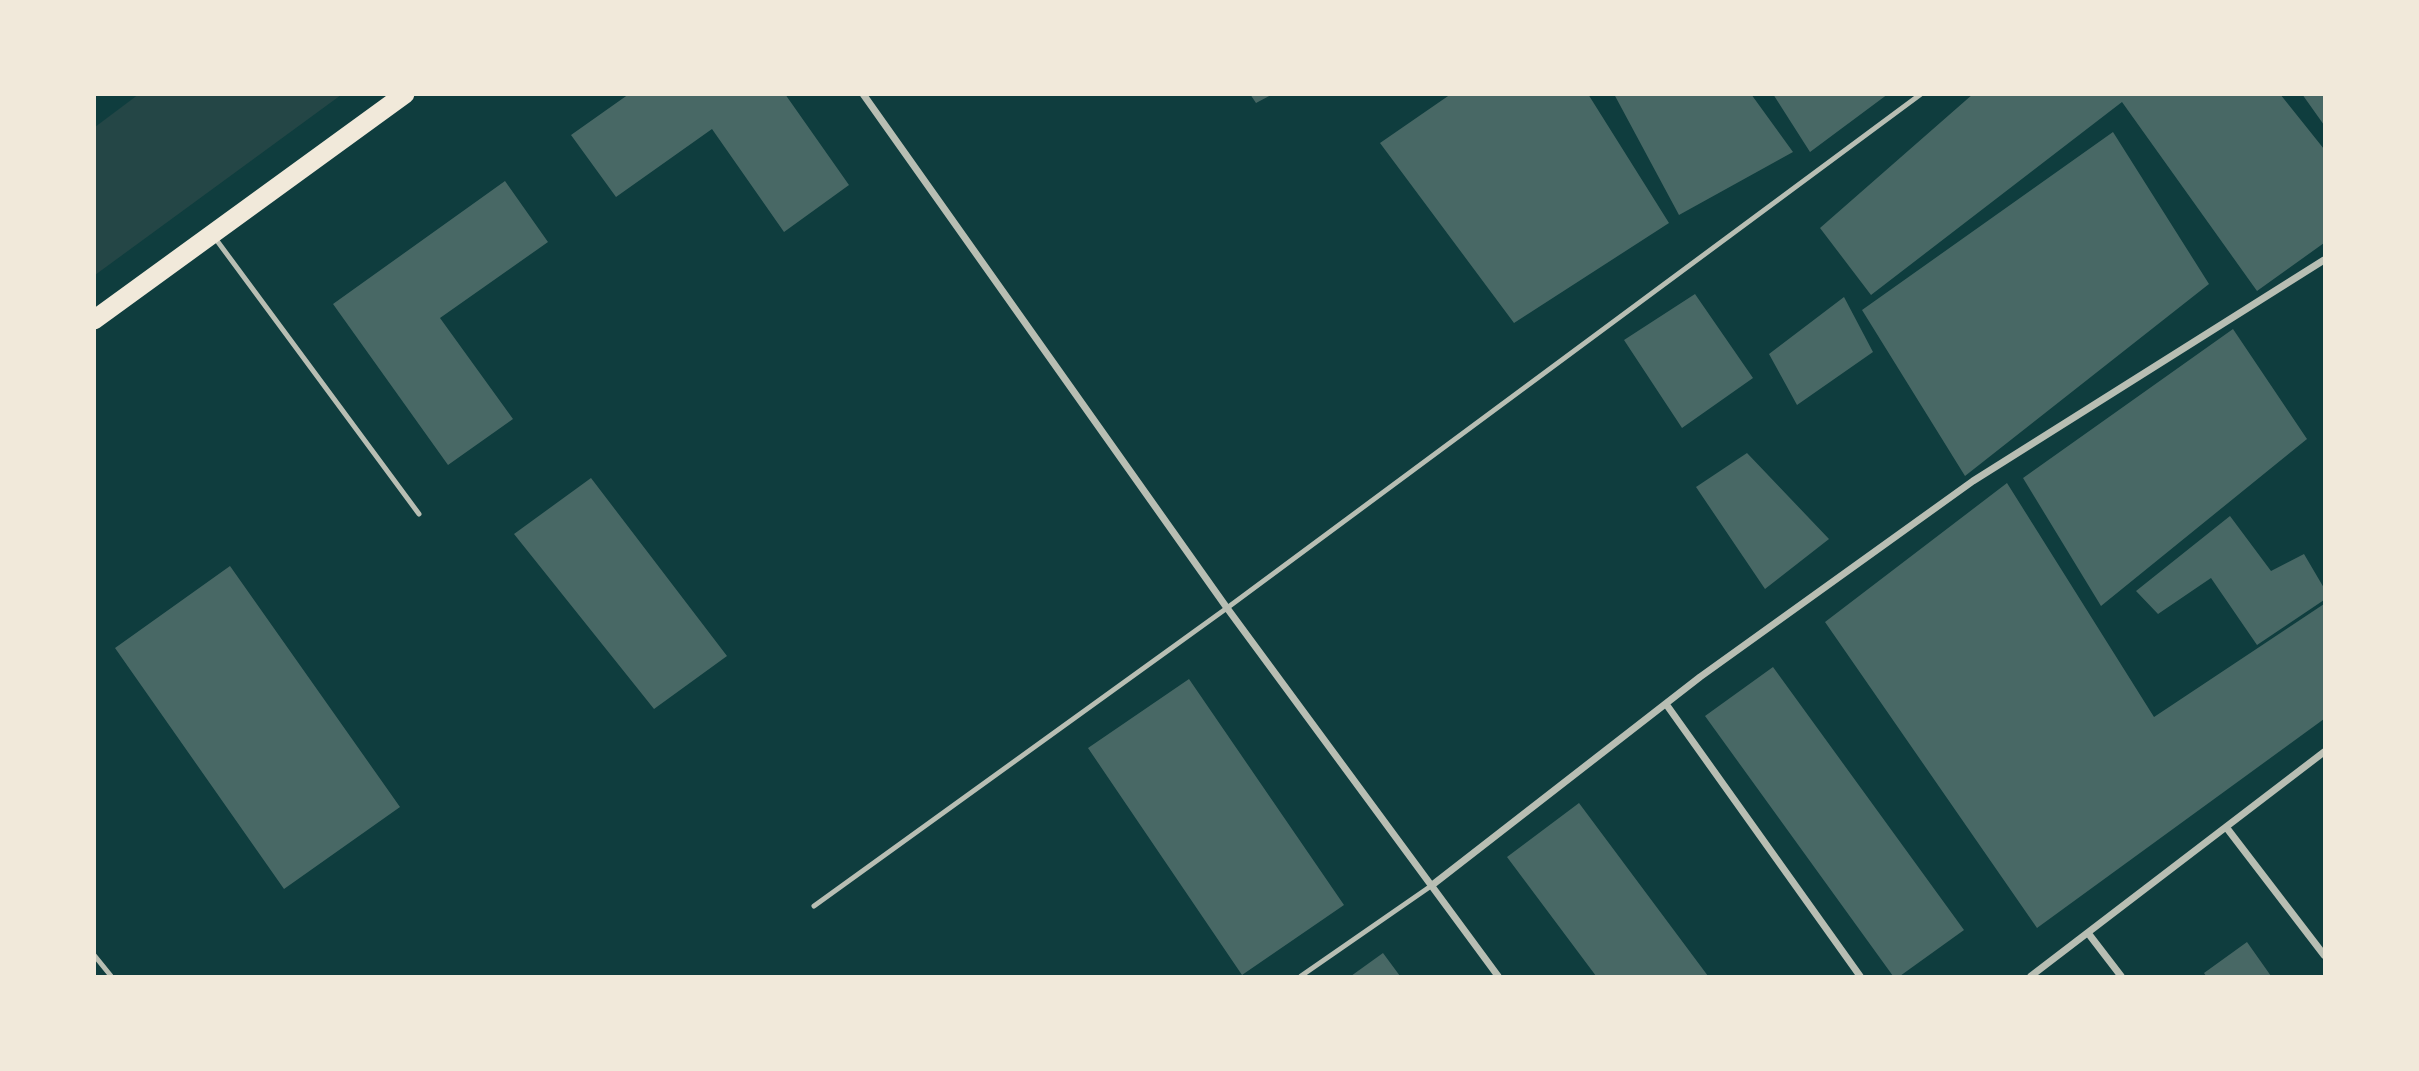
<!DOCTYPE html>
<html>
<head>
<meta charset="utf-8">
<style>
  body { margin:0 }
  #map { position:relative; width:2419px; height:1071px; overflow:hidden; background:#0f3d3e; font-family:Spectral,serif }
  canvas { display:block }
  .frame { position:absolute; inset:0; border:96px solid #f1e9da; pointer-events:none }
</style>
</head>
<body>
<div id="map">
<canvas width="2419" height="1071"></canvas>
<div class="frame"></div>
</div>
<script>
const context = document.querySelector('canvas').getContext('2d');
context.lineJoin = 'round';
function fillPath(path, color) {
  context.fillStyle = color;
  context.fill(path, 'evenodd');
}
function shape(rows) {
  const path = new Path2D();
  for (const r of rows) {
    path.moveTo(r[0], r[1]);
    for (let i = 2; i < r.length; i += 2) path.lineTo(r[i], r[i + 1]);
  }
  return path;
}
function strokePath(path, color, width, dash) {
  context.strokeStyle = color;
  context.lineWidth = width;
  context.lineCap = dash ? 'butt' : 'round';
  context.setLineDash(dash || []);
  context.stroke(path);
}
const green = shape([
  [139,94,341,94,341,95,95,275,95,127]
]);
const building = shape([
  [629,94,785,94,849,185,784,232,712,129,616,197,571,135],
  [1250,94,1273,94,1256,103],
  [1451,94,1588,94,1669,223,1514,323,1380,143],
  [1614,94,1751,94,1793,152,1679,215],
  [1773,94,1888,94,1810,152],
  [1973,94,2280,94,2324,149,2324,243,2257,291,2122,102,1871,295,1820,228],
  [2302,94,2324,94,2324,125],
  [2113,132,2209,284,1965,476,1862,310],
  [505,181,548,242,440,318,513,419,448,465,333,304],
  [1695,294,1753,378,1682,428,1624,340],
  [1844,297,1873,352,1797,405,1769,354],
  [2233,329,2307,439,2101,606,2023,478],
  [1747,453,1829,539,1765,589,1696,487],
  [591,478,727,656,654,709,514,534],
  [2007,483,2154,717,2324,604,2324,719,2037,928,1825,622],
  [2230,516,2271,571,2304,554,2324,588,2324,600,2257,645,2211,578,2158,614,2136,591],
  [230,566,400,807,284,889,115,648],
  [1773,667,1964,930,1900,976,1893,976,1705,716],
  [1189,679,1344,905,1242,975,1088,748],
  [1579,803,1708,976,1596,976,1507,857],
  [2247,942,2271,976,2206,976,2204,973],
  [1383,953,1400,976,1351,976]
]);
const service = shape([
  [215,238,419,514],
  [814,906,1227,608,1921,94],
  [94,955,111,976],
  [1301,976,1431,886]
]);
const minor = shape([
  [863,94,1227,608,1498,976],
  [1666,704,1860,976],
  [2226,827,2324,955],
  [1431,886,1700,677,1973,481,2324,260],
  [2088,933,2121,976],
  [2031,976,2324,752]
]);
const trunk = shape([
  [94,320,405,94]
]);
fillPath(green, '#244646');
fillPath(building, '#486865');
strokePath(service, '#b8beb3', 5);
strokePath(minor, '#b8beb3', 7);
strokePath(trunk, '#f1e9da', 19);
</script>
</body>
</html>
